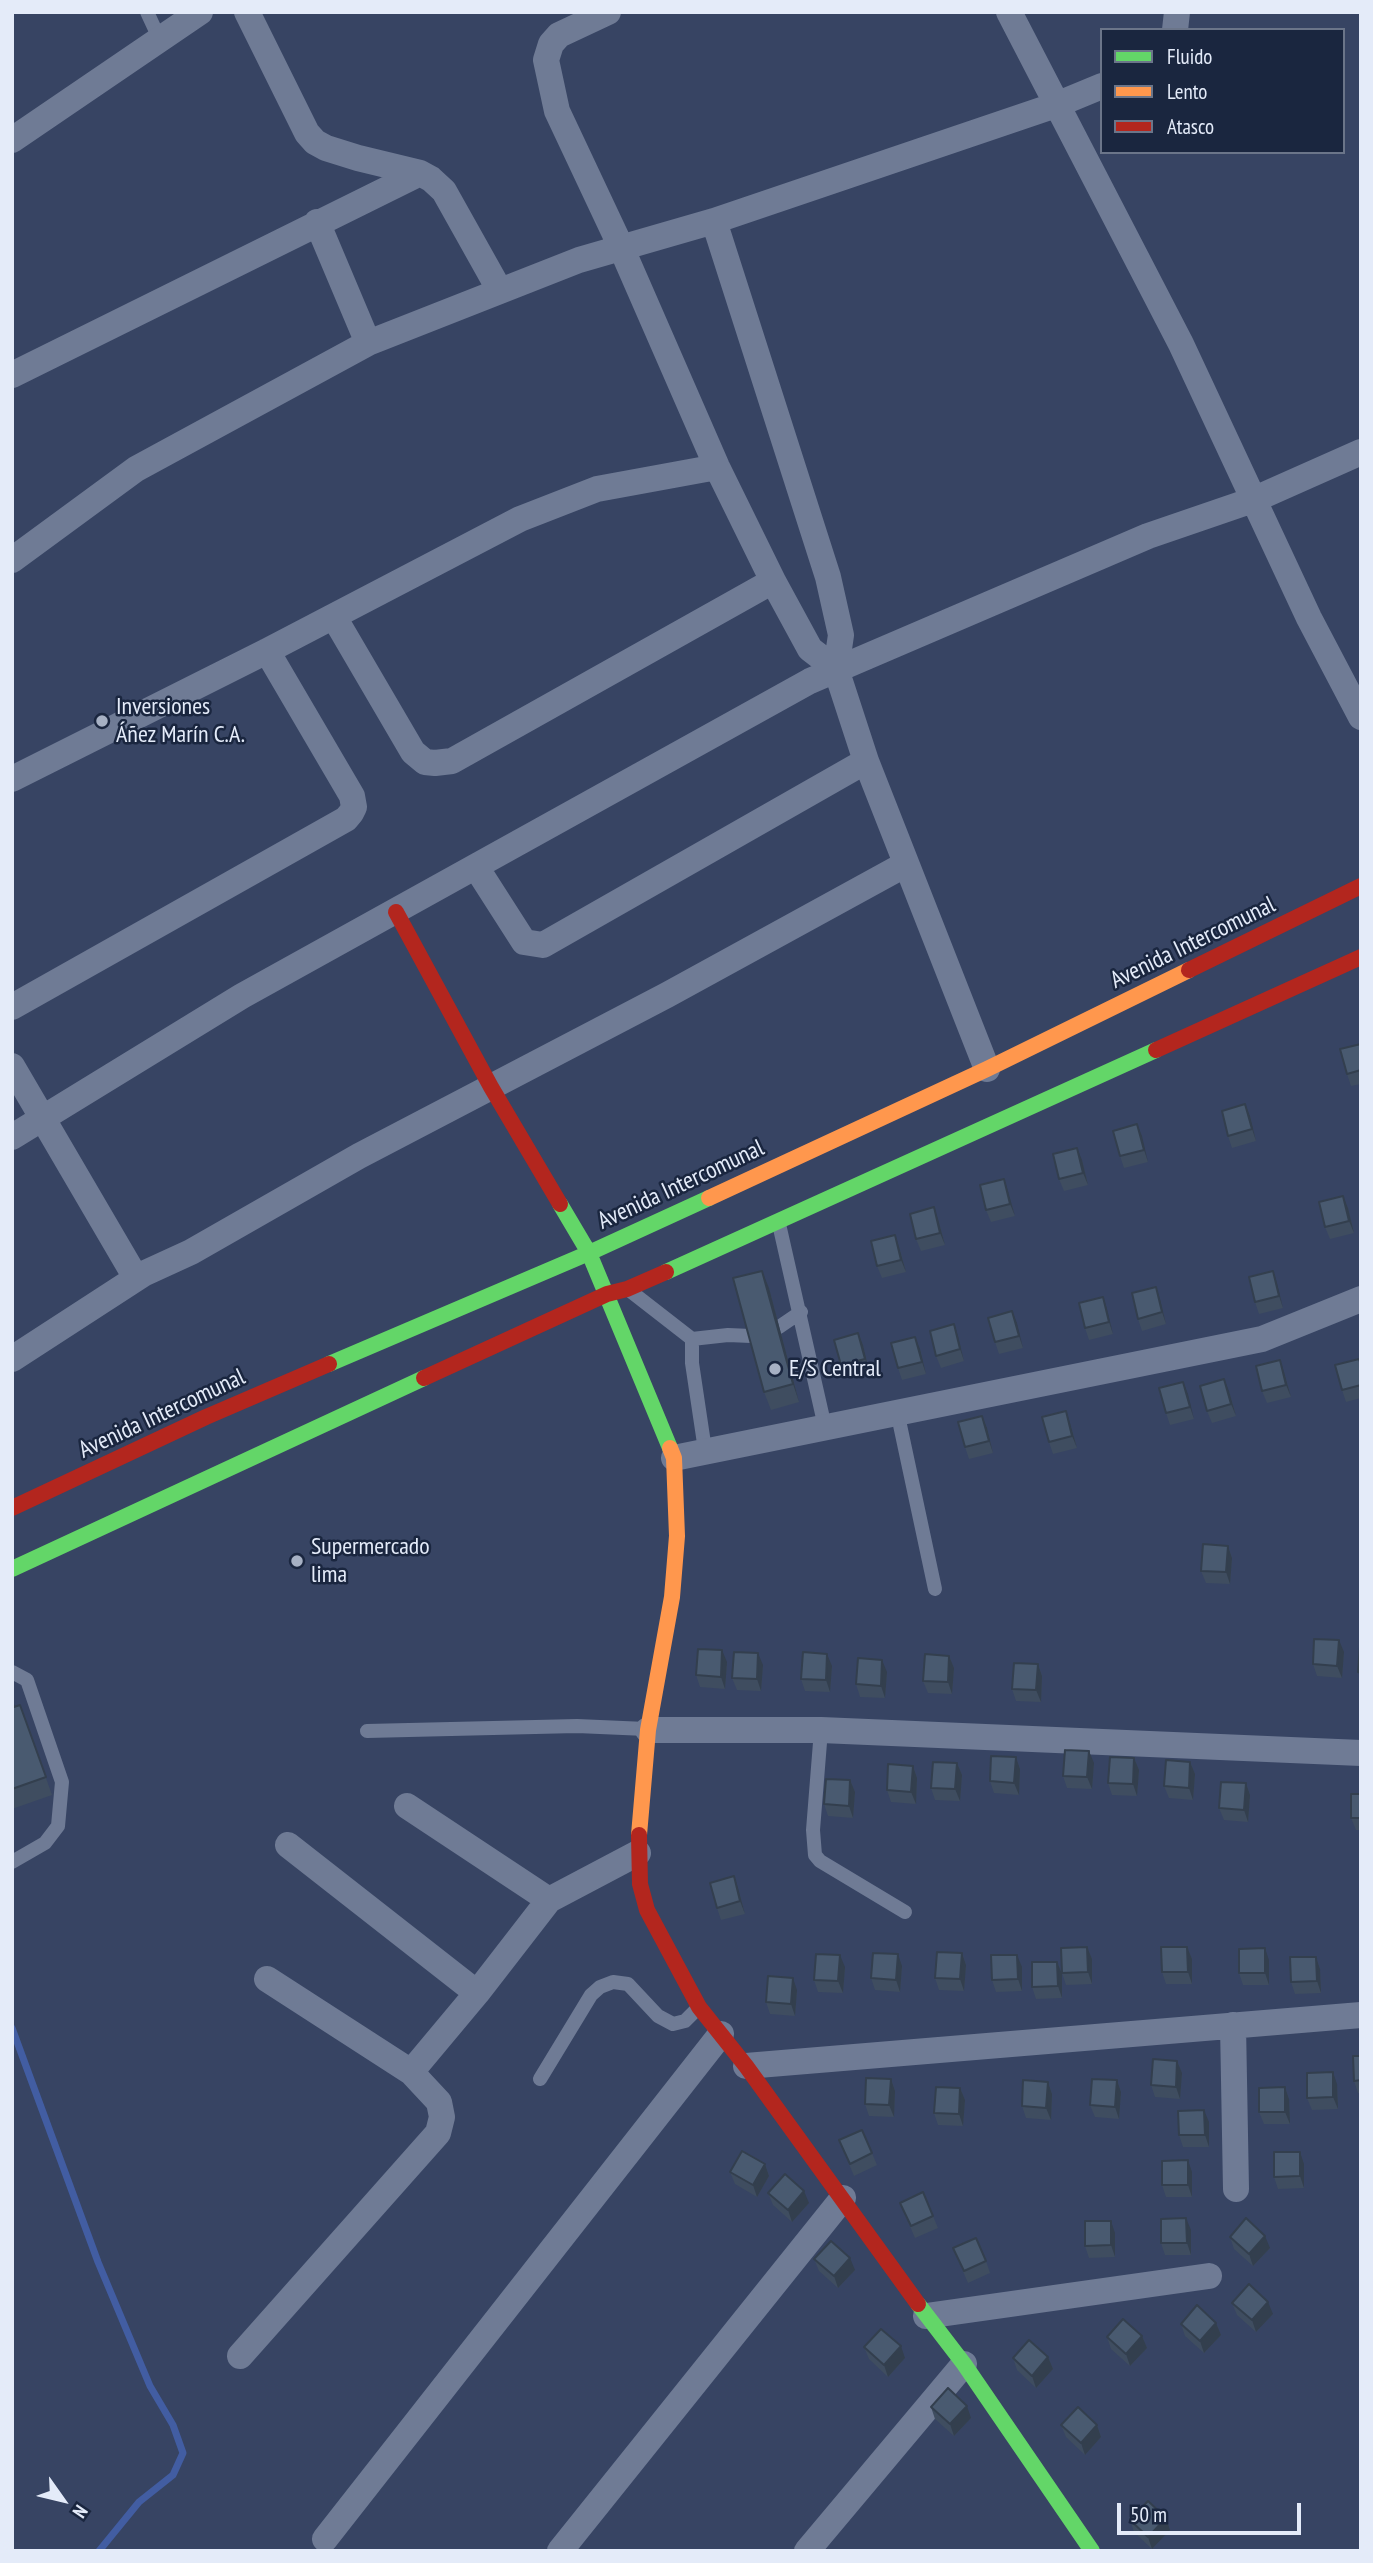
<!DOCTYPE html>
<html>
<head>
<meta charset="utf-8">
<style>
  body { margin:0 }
  #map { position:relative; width:1373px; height:2563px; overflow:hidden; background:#374463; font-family:"PT Sans Narrow",sans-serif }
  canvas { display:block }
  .frame { position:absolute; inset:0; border:14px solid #e4ebf9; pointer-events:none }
  .legend { position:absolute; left:1100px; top:28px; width:245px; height:126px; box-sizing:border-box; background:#1a263f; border:2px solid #6b7589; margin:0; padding:9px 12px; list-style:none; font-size:21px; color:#e4ebf9 }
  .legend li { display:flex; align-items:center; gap:14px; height:35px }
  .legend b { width:35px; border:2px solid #6b7589 }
  .north { position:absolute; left:28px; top:2465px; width:70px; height:70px; -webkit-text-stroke:5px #1a263f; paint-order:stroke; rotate:124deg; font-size:19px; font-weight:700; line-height:28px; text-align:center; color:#e4ebf9 }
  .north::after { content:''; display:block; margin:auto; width:24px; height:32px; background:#e4ebf9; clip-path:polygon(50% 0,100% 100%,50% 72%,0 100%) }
  .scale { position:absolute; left:1117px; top:2503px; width:184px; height:32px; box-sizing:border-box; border:4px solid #e4ebf9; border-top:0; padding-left:9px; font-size:21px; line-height:24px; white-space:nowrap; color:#e4ebf9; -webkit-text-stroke:5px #1a263f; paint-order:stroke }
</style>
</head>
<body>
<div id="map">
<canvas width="1373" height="2563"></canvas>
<div class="frame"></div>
<ul class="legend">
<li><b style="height:9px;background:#63d668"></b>Fluido</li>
<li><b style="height:9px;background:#ff974d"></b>Lento</li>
<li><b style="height:9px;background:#b3261e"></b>Atasco</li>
</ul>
<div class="north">N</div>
<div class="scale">50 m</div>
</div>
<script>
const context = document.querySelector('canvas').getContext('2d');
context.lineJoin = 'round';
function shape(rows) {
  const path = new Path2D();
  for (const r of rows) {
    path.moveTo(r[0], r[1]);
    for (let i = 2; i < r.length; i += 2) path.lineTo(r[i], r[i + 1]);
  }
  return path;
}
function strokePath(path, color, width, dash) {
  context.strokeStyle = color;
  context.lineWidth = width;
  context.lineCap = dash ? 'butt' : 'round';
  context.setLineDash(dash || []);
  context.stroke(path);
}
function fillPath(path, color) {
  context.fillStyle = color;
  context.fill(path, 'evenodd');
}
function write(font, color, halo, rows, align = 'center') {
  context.font = font + ' "PT Sans Narrow",sans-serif';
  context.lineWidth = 5;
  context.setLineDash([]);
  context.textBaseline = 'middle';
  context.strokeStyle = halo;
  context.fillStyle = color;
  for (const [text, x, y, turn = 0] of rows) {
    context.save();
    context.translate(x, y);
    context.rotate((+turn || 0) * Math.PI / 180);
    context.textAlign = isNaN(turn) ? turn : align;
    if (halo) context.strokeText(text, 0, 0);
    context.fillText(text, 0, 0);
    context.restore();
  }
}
const stream = shape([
  [12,2028,98,2262,150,2386,173,2425,183,2453,173,2475,139,2502,99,2551]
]);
const lane = shape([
  [147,12,160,40],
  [779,1224,825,1427],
  [629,1290,692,1339,728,1335,751,1336],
  [779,1327,801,1312],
  [692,1339,692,1363,705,1450],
  [897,1411,935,1589],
  [12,1672,27,1680,62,1782,58,1826,45,1843,12,1862],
  [821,1730,813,1830,815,1855,820,1861,905,1912],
  [367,1731,577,1726,646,1729],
  [540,2079,591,1995,600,1987,613,1982,628,1984,658,2016,673,2024,685,2021,698,2008]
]);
const street = shape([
  [247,12,307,133,315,142,326,148,358,158,420,173,431,179,444,191,500,291],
  [608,12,559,35,551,44,546,60,557,111,621,247,717,467,773,581,810,649,836,669],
  [1009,12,1181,344,1309,618,1361,717],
  [1175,30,1177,12],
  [12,140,200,12],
  [714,221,828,577,841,635,836,669,866,761,987,1069],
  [317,222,368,343],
  [12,375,420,173],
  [12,560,136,469,368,343,579,260,714,221,1056,105,1102,86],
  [334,617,413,752,425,762,435,763,452,761,773,581],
  [12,779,267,651,520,519,597,489,717,467],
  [476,867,524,942,543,945,866,761],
  [12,1007,346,819,351,813,354,807,352,796,267,651],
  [12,1066,136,1278],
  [12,1137,242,996,810,681,1148,536,1253,500,1361,452],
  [12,1359,143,1274,191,1252,359,1156,667,995,906,864],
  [674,1458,1262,1339,1361,1299],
  [648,1730,821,1730,1361,1753],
  [407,1806,549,1900],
  [288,1845,477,1993],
  [1233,2025,1236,2189],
  [746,2066,1361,2015],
  [411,2072,477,1993,549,1900,638,1853],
  [926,2316,1209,2276],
  [240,2356,438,2133,442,2117,439,2102,411,2072,267,1979],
  [325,2539,721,2034],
  [560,2551,843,2198],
  [807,2551,964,2364]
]);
const fast = shape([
  [560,1204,589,1253,670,1448],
  [666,1272,1156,1050],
  [329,1364,589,1253,709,1198],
  [12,1569,424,1378],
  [918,2304,964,2364,1092,2551]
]);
const slow = shape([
  [709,1198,987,1069,1189,970],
  [639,1835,648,1730,672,1597,677,1536,674,1458,670,1448]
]);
const jam = shape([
  [396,912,491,1087,560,1204],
  [1189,970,1361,886],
  [1156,1050,1361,957],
  [424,1378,607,1294,627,1289,666,1272],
  [12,1508,206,1417,329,1364],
  [639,1835,640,1884,647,1910,699,2007,746,2066,918,2304]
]);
const wall = shape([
  [1361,1044,1361,1084,1351,1086,1347,1074],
  [1245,1104,1250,1116,1256,1141,1232,1148,1228,1136],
  [1137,1124,1148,1162,1124,1168,1120,1156],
  [1082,1160,1088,1185,1064,1191,1059,1179],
  [1004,1179,1015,1216,991,1222,986,1210],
  [1343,1196,1348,1208,1354,1233,1330,1239,1325,1227],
  [938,1219,945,1245,921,1251,916,1239],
  [899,1247,906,1272,882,1278,877,1266],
  [1273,1271,1283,1308,1259,1314,1255,1302],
  [1156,1287,1160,1299,1166,1324,1142,1331,1138,1319],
  [769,1288,799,1402,771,1410,764,1392],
  [1103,1297,1113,1334,1089,1340,1085,1328],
  [1012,1311,1023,1348,999,1354,995,1342],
  [858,1333,863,1345,869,1371,845,1377,841,1365],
  [958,1336,964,1361,941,1368,936,1356],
  [920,1349,926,1374,902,1380,898,1368],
  [1361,1363,1361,1398,1346,1402,1342,1390],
  [1284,1372,1291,1397,1267,1403,1262,1391],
  [1183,1382,1194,1419,1170,1425,1166,1413],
  [1229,1391,1236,1416,1212,1423,1207,1411],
  [982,1416,987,1428,993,1453,969,1459,965,1447],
  [1070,1423,1077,1448,1053,1454,1049,1442],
  [1228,1546,1232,1558,1230,1584,1206,1583,1201,1571],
  [1344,1652,1342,1678,1317,1676,1313,1664],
  [949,1656,954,1668,952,1694,928,1693,923,1681],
  [727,1662,725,1689,700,1687,696,1675],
  [1038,1664,1042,1676,1041,1702,1016,1701,1012,1689],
  [763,1665,761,1691,737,1690,732,1678],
  [832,1666,830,1692,805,1691,801,1679],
  [887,1672,885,1698,860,1697,856,1684],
  [12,1701,14,1707,20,1705,52,1795,12,1809],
  [1016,1757,1020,1769,1019,1795,994,1793,990,1781],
  [1134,1758,1139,1770,1137,1796,1112,1795,1108,1783],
  [1190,1762,1195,1774,1193,1800,1169,1798,1164,1786],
  [957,1763,962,1775,960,1801,935,1800,931,1788],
  [1094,1763,1092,1789,1067,1788,1063,1776],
  [913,1766,917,1778,916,1804,891,1802,887,1790],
  [850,1780,855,1792,853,1818,828,1816,824,1804],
  [1246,1783,1250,1795,1248,1822,1224,1820,1219,1808],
  [1361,1794,1361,1830,1356,1830,1351,1818],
  [734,1876,738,1888,745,1914,721,1920,717,1908],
  [1087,1947,1092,1959,1092,1984,1066,1985,1062,1973],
  [1187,1947,1192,1959,1192,1984,1166,1984,1162,1972],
  [962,1953,966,1965,964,1991,939,1990,935,1978],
  [1316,1957,1320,1969,1321,1993,1295,1994,1291,1982],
  [1269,1960,1269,1985,1243,1985,1239,1973],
  [1057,1962,1062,1974,1062,1998,1036,1999,1032,1987],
  [902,1966,900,1992,875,1990,871,1978],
  [845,1967,843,1993,818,1992,814,1980],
  [1022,1967,1022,1991,996,1992,992,1980],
  [797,1990,795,2016,770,2014,766,2002],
  [1361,2056,1361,2093,1358,2093,1354,2081],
  [1177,2061,1182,2073,1180,2099,1155,2097,1151,2085],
  [891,2079,895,2091,894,2117,869,2116,865,2104],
  [1117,2080,1121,2092,1119,2119,1095,2117,1090,2105],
  [1048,2082,1052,2094,1051,2120,1026,2118,1022,2106],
  [1337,2084,1338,2109,1312,2110,1307,2098],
  [1285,2087,1289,2099,1290,2124,1264,2124,1259,2112],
  [960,2088,965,2100,963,2126,938,2125,934,2113],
  [1209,2122,1209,2147,1183,2147,1179,2135],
  [839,2140,872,2153,877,2165,854,2176],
  [765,2164,769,2176,757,2197,735,2184,730,2172],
  [1304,2164,1304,2188,1278,2189,1274,2177],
  [1192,2172,1192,2197,1166,2197,1162,2185],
  [768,2193,809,2203,792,2222,773,2205],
  [900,2203,933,2216,938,2228,915,2238],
  [1191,2230,1191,2255,1165,2255,1161,2243],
  [1115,2233,1115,2257,1089,2258,1085,2246],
  [1230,2237,1270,2248,1253,2266,1234,2249],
  [953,2248,986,2261,990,2273,968,2283],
  [814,2259,855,2270,838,2288,819,2271],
  [1232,2303,1273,2314,1256,2332,1237,2315],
  [1216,2323,1221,2335,1204,2353,1185,2336,1181,2324],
  [1142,2336,1147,2348,1130,2366,1111,2349,1107,2337],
  [864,2347,905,2358,888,2377,869,2359],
  [1048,2357,1053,2369,1036,2388,1017,2370,1013,2358],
  [931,2407,971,2418,954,2436,935,2419],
  [1061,2425,1097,2425,1101,2437,1085,2455,1066,2437],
  [1130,2520,1170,2530,1152,2549,1134,2532]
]);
const shadedWall = shape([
  [1245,1104,1250,1116,1256,1141,1252,1129],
  [1137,1124,1142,1136,1148,1162,1144,1150],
  [1077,1148,1082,1160,1088,1185,1083,1173],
  [1004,1179,1008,1191,1015,1216,1010,1204],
  [1343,1196,1348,1208,1354,1233,1349,1221],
  [934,1207,938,1219,945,1245,940,1233],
  [895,1235,899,1247,906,1272,901,1260],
  [762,1271,769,1288,799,1402,793,1384],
  [1273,1271,1277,1283,1283,1308,1279,1296],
  [1156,1287,1160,1299,1166,1324,1162,1312],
  [1103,1297,1107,1309,1113,1334,1109,1322],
  [1012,1311,1017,1323,1023,1348,1019,1336],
  [954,1324,958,1336,964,1361,960,1349],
  [858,1333,863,1345,869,1371,865,1359],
  [915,1337,920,1349,926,1374,922,1362],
  [1280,1360,1284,1372,1291,1397,1286,1385],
  [1224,1379,1229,1391,1236,1416,1231,1404],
  [1183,1382,1188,1394,1194,1419,1190,1407],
  [1066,1411,1070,1423,1077,1448,1072,1436],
  [982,1416,987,1428,993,1453,989,1441],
  [1228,1546,1232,1558,1230,1584,1226,1572],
  [1339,1640,1344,1652,1342,1678,1337,1666],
  [722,1650,727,1662,725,1689,721,1677],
  [758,1653,763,1665,761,1691,757,1679],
  [827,1654,832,1666,830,1692,826,1680],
  [949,1656,954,1668,952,1694,948,1682],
  [882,1660,887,1672,885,1698,881,1686],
  [1038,1664,1042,1676,1041,1702,1036,1690],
  [1089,1751,1094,1763,1092,1789,1087,1777],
  [1016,1757,1020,1769,1019,1795,1014,1783],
  [1134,1758,1139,1770,1137,1796,1133,1784],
  [1190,1762,1195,1774,1193,1800,1189,1788],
  [957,1763,962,1775,960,1801,955,1789],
  [913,1766,917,1778,916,1804,911,1792],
  [850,1780,855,1792,853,1818,849,1806],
  [1246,1783,1250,1795,1248,1822,1244,1810],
  [734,1876,738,1888,745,1914,740,1901],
  [1087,1947,1092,1959,1092,1984,1088,1972],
  [1187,1947,1192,1959,1192,1984,1188,1972],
  [1265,1948,1269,1960,1269,1985,1265,1973],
  [962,1953,966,1965,964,1991,960,1979],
  [898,1954,902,1966,900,1992,896,1980],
  [840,1955,845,1967,843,1993,838,1981],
  [1017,1955,1022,1967,1022,1991,1018,1979],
  [1316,1957,1320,1969,1321,1993,1317,1981],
  [1057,1962,1062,1974,1062,1998,1058,1986],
  [793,1978,797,1990,795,2016,791,2004],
  [1177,2061,1182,2073,1180,2099,1176,2087],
  [1333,2072,1337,2084,1338,2109,1333,2097],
  [891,2079,895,2091,894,2117,889,2105],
  [1117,2080,1121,2092,1119,2119,1115,2107],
  [1048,2082,1052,2094,1051,2120,1046,2108],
  [1285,2087,1289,2099,1290,2124,1285,2112],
  [960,2088,965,2100,963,2126,959,2114],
  [1204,2110,1209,2122,1209,2147,1205,2135],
  [1300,2152,1304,2164,1304,2188,1300,2176],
  [1188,2160,1192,2172,1192,2197,1188,2185],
  [765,2164,769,2176,757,2197,753,2185],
  [804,2191,809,2203,792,2222,788,2210],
  [1186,2218,1191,2230,1191,2255,1187,2243],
  [1111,2221,1115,2233,1115,2257,1111,2245],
  [1265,2236,1270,2248,1253,2266,1249,2254],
  [850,2258,855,2270,838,2288,834,2276],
  [1268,2302,1273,2314,1256,2332,1252,2320],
  [1216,2323,1221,2335,1204,2353,1200,2341],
  [1142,2336,1147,2348,1130,2366,1126,2354],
  [901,2346,905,2358,888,2377,884,2365],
  [1048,2357,1053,2369,1036,2388,1032,2376],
  [967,2406,971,2418,954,2436,950,2424],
  [1097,2425,1101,2437,1085,2455,1081,2443],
  [1166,2518,1170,2530,1152,2549,1148,2537]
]);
const building = shape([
  [1361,1044,1361,1070,1347,1074,1340,1049,1361,1044],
  [1245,1104,1252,1129,1228,1136,1222,1111,1245,1104],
  [1137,1124,1144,1150,1120,1156,1113,1131,1137,1124],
  [1077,1148,1083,1173,1059,1179,1053,1154,1077,1148],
  [1004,1179,1010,1204,986,1210,980,1185,1004,1179],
  [1343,1196,1349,1221,1325,1227,1319,1202,1343,1196],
  [934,1207,940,1233,916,1239,910,1214,934,1207],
  [895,1235,901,1260,877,1266,871,1241,895,1235],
  [762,1271,793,1384,764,1392,733,1278,762,1271],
  [1273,1271,1279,1296,1255,1302,1249,1277,1273,1271],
  [1156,1287,1162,1312,1138,1319,1132,1293,1156,1287],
  [1103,1297,1109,1322,1085,1328,1079,1303,1103,1297],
  [1012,1311,1019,1336,995,1342,988,1318,1012,1311],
  [954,1324,960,1349,936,1356,930,1331,954,1324],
  [858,1333,865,1359,841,1365,834,1340,858,1333],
  [915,1337,922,1362,898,1368,891,1343,915,1337],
  [1359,1359,1361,1365,1361,1385,1342,1390,1335,1365,1359,1359],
  [1280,1360,1286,1385,1262,1391,1256,1366,1280,1360],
  [1224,1379,1231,1404,1207,1411,1200,1386,1224,1379],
  [1183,1382,1190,1407,1166,1413,1159,1388,1183,1382],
  [1066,1411,1072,1436,1049,1442,1042,1417,1066,1411],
  [982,1416,989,1441,965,1447,958,1422,982,1416],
  [1203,1544,1228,1546,1226,1572,1201,1571,1203,1544],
  [1314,1639,1339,1640,1337,1666,1313,1664,1314,1639],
  [1360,1647,1361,1647,1361,1673,1358,1672,1360,1647],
  [698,1649,722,1650,721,1677,696,1675,698,1649],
  [734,1652,758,1653,757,1679,732,1678,734,1652],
  [803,1652,827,1654,826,1680,801,1679,803,1652],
  [925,1654,949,1656,948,1682,923,1681,925,1654],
  [858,1658,882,1660,881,1686,856,1684,858,1658],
  [1014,1663,1038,1664,1036,1690,1012,1689,1014,1663],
  [12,1701,14,1707,20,1705,46,1777,12,1789,12,1701],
  [1065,1750,1089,1751,1087,1777,1063,1776,1065,1750],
  [991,1756,1016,1757,1014,1783,990,1781,991,1756],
  [1110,1757,1134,1758,1133,1784,1108,1783,1110,1757],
  [1166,1760,1190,1762,1189,1788,1164,1786,1166,1760],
  [933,1762,957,1763,955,1789,931,1788,933,1762],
  [888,1764,913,1766,911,1792,887,1790,888,1764],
  [826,1779,850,1780,849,1806,824,1804,826,1779],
  [1221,1782,1246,1783,1244,1810,1219,1808,1221,1782],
  [1351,1794,1361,1794,1361,1818,1351,1818,1351,1794],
  [734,1876,740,1901,717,1908,710,1883,734,1876],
  [1087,1947,1088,1972,1062,1973,1061,1948,1087,1947],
  [1161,1947,1187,1947,1188,1972,1162,1972,1161,1947],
  [1265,1948,1265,1973,1239,1973,1239,1949,1265,1948],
  [937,1952,962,1953,960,1979,935,1978,937,1952],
  [873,1953,898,1954,896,1980,871,1978,873,1953],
  [816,1954,840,1955,838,1981,814,1980,816,1954],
  [991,1955,1017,1955,1018,1979,992,1980,991,1955],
  [1290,1957,1316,1957,1317,1981,1291,1982,1290,1957],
  [1032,1962,1057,1962,1058,1986,1032,1987,1032,1962],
  [768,1976,793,1978,791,2004,766,2002,768,1976],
  [1353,2056,1361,2056,1361,2080,1354,2081,1353,2056],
  [1153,2059,1177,2061,1176,2087,1151,2085,1153,2059],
  [1333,2072,1333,2097,1307,2098,1307,2073,1333,2072],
  [866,2078,891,2079,889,2105,865,2104,866,2078],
  [1092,2079,1117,2080,1115,2107,1090,2105,1092,2079],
  [1023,2080,1048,2082,1046,2108,1022,2106,1023,2080],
  [936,2087,960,2088,959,2114,934,2113,936,2087],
  [1285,2087,1285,2112,1259,2112,1259,2088,1285,2087],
  [1204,2110,1205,2135,1179,2135,1178,2111,1204,2110],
  [862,2130,872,2153,850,2164,839,2140,862,2130],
  [742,2151,765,2164,753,2185,730,2172,742,2151],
  [1274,2152,1300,2152,1300,2176,1274,2177,1274,2152],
  [1188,2160,1188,2185,1162,2185,1162,2161,1188,2160],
  [785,2174,804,2191,788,2210,768,2193,785,2174],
  [923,2192,933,2216,911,2226,900,2203,923,2192],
  [1186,2218,1187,2243,1161,2243,1161,2219,1186,2218],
  [1246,2218,1265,2236,1249,2254,1230,2237,1246,2218],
  [1085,2221,1111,2221,1111,2245,1085,2246,1085,2221],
  [976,2238,986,2261,964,2271,953,2248,976,2238],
  [831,2241,850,2258,834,2276,814,2259,831,2241],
  [1249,2284,1268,2302,1252,2320,1232,2303,1249,2284],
  [1197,2305,1216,2323,1200,2341,1181,2324,1197,2305],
  [1123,2319,1142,2336,1126,2354,1107,2337,1123,2319],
  [881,2329,901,2346,884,2365,864,2347,881,2329],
  [1029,2340,1048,2357,1032,2376,1013,2358,1029,2340],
  [948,2388,967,2406,950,2424,931,2407,948,2388],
  [1078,2407,1097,2425,1081,2443,1061,2425,1078,2407],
  [1148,2501,1166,2518,1148,2537,1130,2520,1148,2501]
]);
const markers = [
  [102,721,7,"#a7b1c4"],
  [775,1369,7,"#a7b1c4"],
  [297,1561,7,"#a7b1c4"]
];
const poiNames = [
  ["Inversiones",116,707],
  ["Áñez Marín C.A.",116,735],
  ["E/S Central",789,1369],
  ["Supermercado",311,1547],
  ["lima",311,1575]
];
const streetNames = [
  ["Avenida Intercomunal",1193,943,-26],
  ["Avenida Intercomunal",681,1185,-25],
  ["Avenida Intercomunal",162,1414,-25]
];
strokePath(stream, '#425da2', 7);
strokePath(lane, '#6f7b95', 14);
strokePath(street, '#6f7b95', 26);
strokePath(fast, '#63d668', 16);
strokePath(slow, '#ff974d', 16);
strokePath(jam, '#b3261e', 16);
fillPath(wall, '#3f4d60');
fillPath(shadedWall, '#333f4e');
fillPath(building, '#495a70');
strokePath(building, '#333f4e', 2);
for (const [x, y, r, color] of markers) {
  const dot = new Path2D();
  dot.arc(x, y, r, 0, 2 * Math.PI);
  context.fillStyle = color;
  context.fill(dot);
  strokePath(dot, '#1a263f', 2.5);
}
write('24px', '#e4ebf9', '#1a263f', poiNames, 'left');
write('24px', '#e4ebf9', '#1a263f', streetNames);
</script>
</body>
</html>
